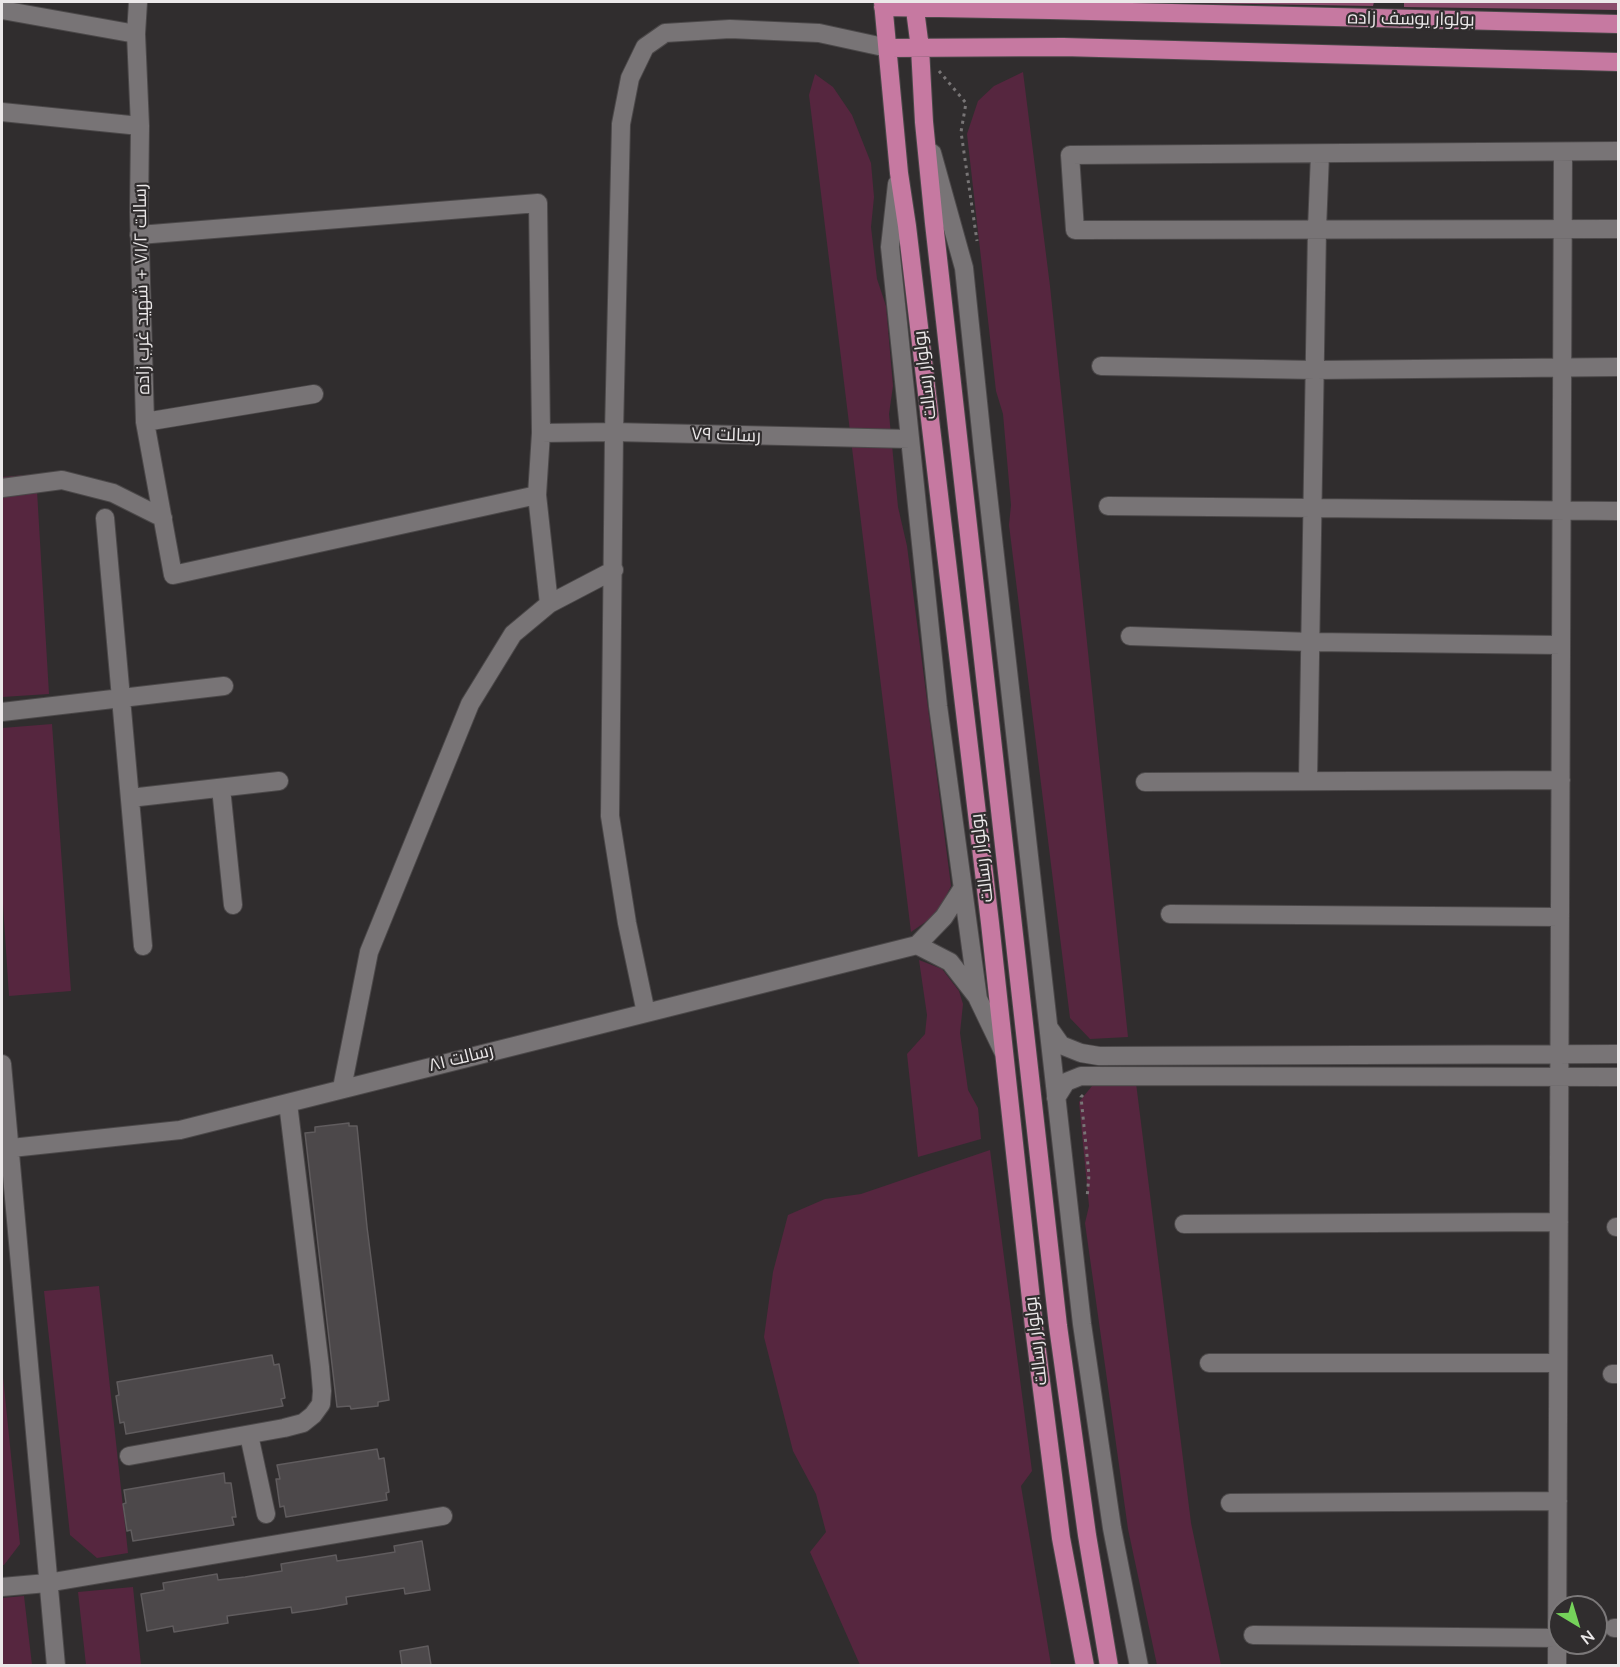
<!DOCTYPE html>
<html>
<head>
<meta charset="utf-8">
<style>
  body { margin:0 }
  #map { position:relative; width:1620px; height:1667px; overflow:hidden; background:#302d2e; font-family:Mulish,sans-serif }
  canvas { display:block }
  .frame { position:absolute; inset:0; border:3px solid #ebe8e9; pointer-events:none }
  .north { position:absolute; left:1548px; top:1595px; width:60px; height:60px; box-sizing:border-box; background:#302d2e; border:2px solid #7b7879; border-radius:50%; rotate:142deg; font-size:16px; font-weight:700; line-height:24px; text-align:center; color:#ebe8e9 }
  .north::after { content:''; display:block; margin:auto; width:21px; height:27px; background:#75d25a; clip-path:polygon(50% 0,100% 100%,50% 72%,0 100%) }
</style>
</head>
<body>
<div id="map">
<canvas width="1620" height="1667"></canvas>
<div class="frame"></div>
<div class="north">N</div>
</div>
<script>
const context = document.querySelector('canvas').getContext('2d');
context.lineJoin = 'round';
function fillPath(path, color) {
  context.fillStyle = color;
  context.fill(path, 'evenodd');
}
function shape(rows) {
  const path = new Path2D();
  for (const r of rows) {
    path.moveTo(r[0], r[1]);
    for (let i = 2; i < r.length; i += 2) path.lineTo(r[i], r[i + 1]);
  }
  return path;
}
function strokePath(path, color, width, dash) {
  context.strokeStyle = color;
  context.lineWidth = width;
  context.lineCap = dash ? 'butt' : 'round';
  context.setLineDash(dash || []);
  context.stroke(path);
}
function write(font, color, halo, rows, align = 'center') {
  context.font = font + ' Mulish,Cairo,sans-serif';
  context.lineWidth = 4.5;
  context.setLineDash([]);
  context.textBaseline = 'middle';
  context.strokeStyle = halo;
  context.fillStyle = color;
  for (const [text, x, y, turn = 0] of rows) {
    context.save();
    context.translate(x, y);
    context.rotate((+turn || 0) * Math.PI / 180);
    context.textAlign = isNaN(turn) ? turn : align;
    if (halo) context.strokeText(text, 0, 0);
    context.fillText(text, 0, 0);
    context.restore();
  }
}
const green = shape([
  [1023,72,1050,286,1128,1037,1090,1039,1070,1018,1009,525,1011,505,1003,414,996,391,967,134,978,101,994,86],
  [815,74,833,87,852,115,871,163,874,197,871,227,877,279,886,306,893,386,889,414,898,507,907,546,951,886,937,914,911,932,809,95],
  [36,474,49,694,2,697,2,477],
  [52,724,71,991,9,996,2,889,2,728],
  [919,960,942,969,959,991,963,1004,960,1033,968,1090,978,1108,981,1139,918,1157,907,1054,925,1034,927,1015],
  [1136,1083,1191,1523,1221,1665,1157,1665,1128,1529,1085,1223,1089,1206,1079,1102,1092,1086],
  [990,1150,1032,1471,1021,1486,1051,1665,860,1665,810,1552,826,1532,816,1494,793,1451,764,1337,773,1272,788,1215,825,1199,861,1194],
  [99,1286,128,1553,97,1558,70,1535,44,1291],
  [2,1367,20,1544,4,1565,2,1565],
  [133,1587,141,1665,86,1665,78,1592],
  [24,1596,32,1665,2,1665,2,1598]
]);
const forest = shape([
  [1137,2,1374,2,1373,6],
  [1404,2,1618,2,1618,10,1404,7]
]);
const building = shape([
  [349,1123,349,1126,357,1126,367,1227,389,1400,378,1402,378,1406,351,1409,350,1406,337,1407,305,1133,315,1132,315,1127,349,1123],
  [272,1355,274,1365,279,1364,285,1398,281,1399,283,1406,126,1434,124,1422,120,1423,116,1396,119,1395,117,1382,272,1355],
  [377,1449,379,1459,384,1458,389,1492,386,1493,387,1500,286,1517,284,1506,280,1507,276,1479,280,1479,277,1465,377,1449],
  [224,1473,225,1483,231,1483,236,1517,232,1517,234,1525,133,1541,131,1530,127,1531,123,1504,126,1503,124,1490,224,1473],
  [422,1541,430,1590,405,1594,404,1588,346,1597,347,1604,319,1609,292,1613,291,1607,227,1616,228,1623,174,1632,173,1626,147,1631,141,1594,164,1590,163,1583,217,1574,218,1580,245,1577,282,1571,281,1564,336,1555,337,1561,364,1557,395,1552,394,1546,422,1541],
  [428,1646,431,1665,402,1665,400,1651,428,1646]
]);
const path = shape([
  [939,71,966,103,961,132,977,241],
  [1083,1095,1081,1097,1089,1175,1087,1198]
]);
const minor = shape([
  [138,2,136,34,140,126,139,212,145,422,173,575,537,495],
  [2,10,136,34],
  [2,112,140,126],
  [1618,151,1070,155,1075,230,1618,229],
  [932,153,964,268,983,450,1082,1324,1112,1528,1139,1666],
  [897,184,890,247,938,706,978,999,1003,1051],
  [139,235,538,203,541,433,537,495,549,604],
  [1101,366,1315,370,1618,367],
  [145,422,314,394],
  [541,433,614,432,910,439],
  [2,488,62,480,113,493,163,518],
  [1108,506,1618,511],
  [105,518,143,946],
  [1130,636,1311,642,1561,645],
  [2,712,224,686],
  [1308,780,1317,229,1320,154],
  [1145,782,1561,780],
  [221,788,233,905],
  [130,798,279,781],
  [1170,914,1560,917],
  [917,945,950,962,978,998],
  [917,945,944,917,962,889],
  [646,1013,627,923,610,816,614,432,621,124,630,78,645,47,665,33,730,29,819,33,888,48],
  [1049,1028,1061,1045,1081,1053,1099,1056,1618,1054],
  [2,1064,56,1666],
  [342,1088,369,952,470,704,513,634,549,604,614,570],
  [1056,1098,1066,1082,1081,1076,1618,1077],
  [2,1149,180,1130,917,945],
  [1184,1224,1559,1222],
  [1616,1227,1618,1227],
  [1209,1363,1558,1363],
  [1612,1374,1618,1374],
  [249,1435,266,1514],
  [129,1456,284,1428,303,1423,313,1415,321,1404,322,1391,320,1367,288,1103],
  [1230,1503,1558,1501],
  [2,1587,47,1583,443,1516],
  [1614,1628,1618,1628],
  [1253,1635,1557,1638],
  [1557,1666,1563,152]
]);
const major = shape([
  [883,2,899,173,907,226,990,923,1034,1327,1061,1538,1085,1666],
  [914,2,920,48,924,122,934,223,1058,1326,1087,1535,1109,1666],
  [883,7,1050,10,1618,24],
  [888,48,1063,47,1618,62]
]);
const streetNames = [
  ["بولوار یوسف زاده",1411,19,1],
  ["رسالت ۷۱/۲ + شهید غرب زاده",142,289,-91],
  ["بولوار رسالت",925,375,-97],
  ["رسالت ۷۹",726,435,2],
  ["بولوار رسالت",982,858,-97],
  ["رسالت ۸۱",461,1058,-14],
  ["بولوار رسالت",1036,1341,-97]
];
fillPath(green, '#56263f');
fillPath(forest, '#8a4b6b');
fillPath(building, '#4c484a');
strokePath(building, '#605c5e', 1.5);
strokePath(minor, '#4b4849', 20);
strokePath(major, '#4b4849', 20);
strokePath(path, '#787576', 3, [3, 4.5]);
strokePath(minor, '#787476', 18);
strokePath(major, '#c679a1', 18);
write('18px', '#ebe8e9', '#302d2e', streetNames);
</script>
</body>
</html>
